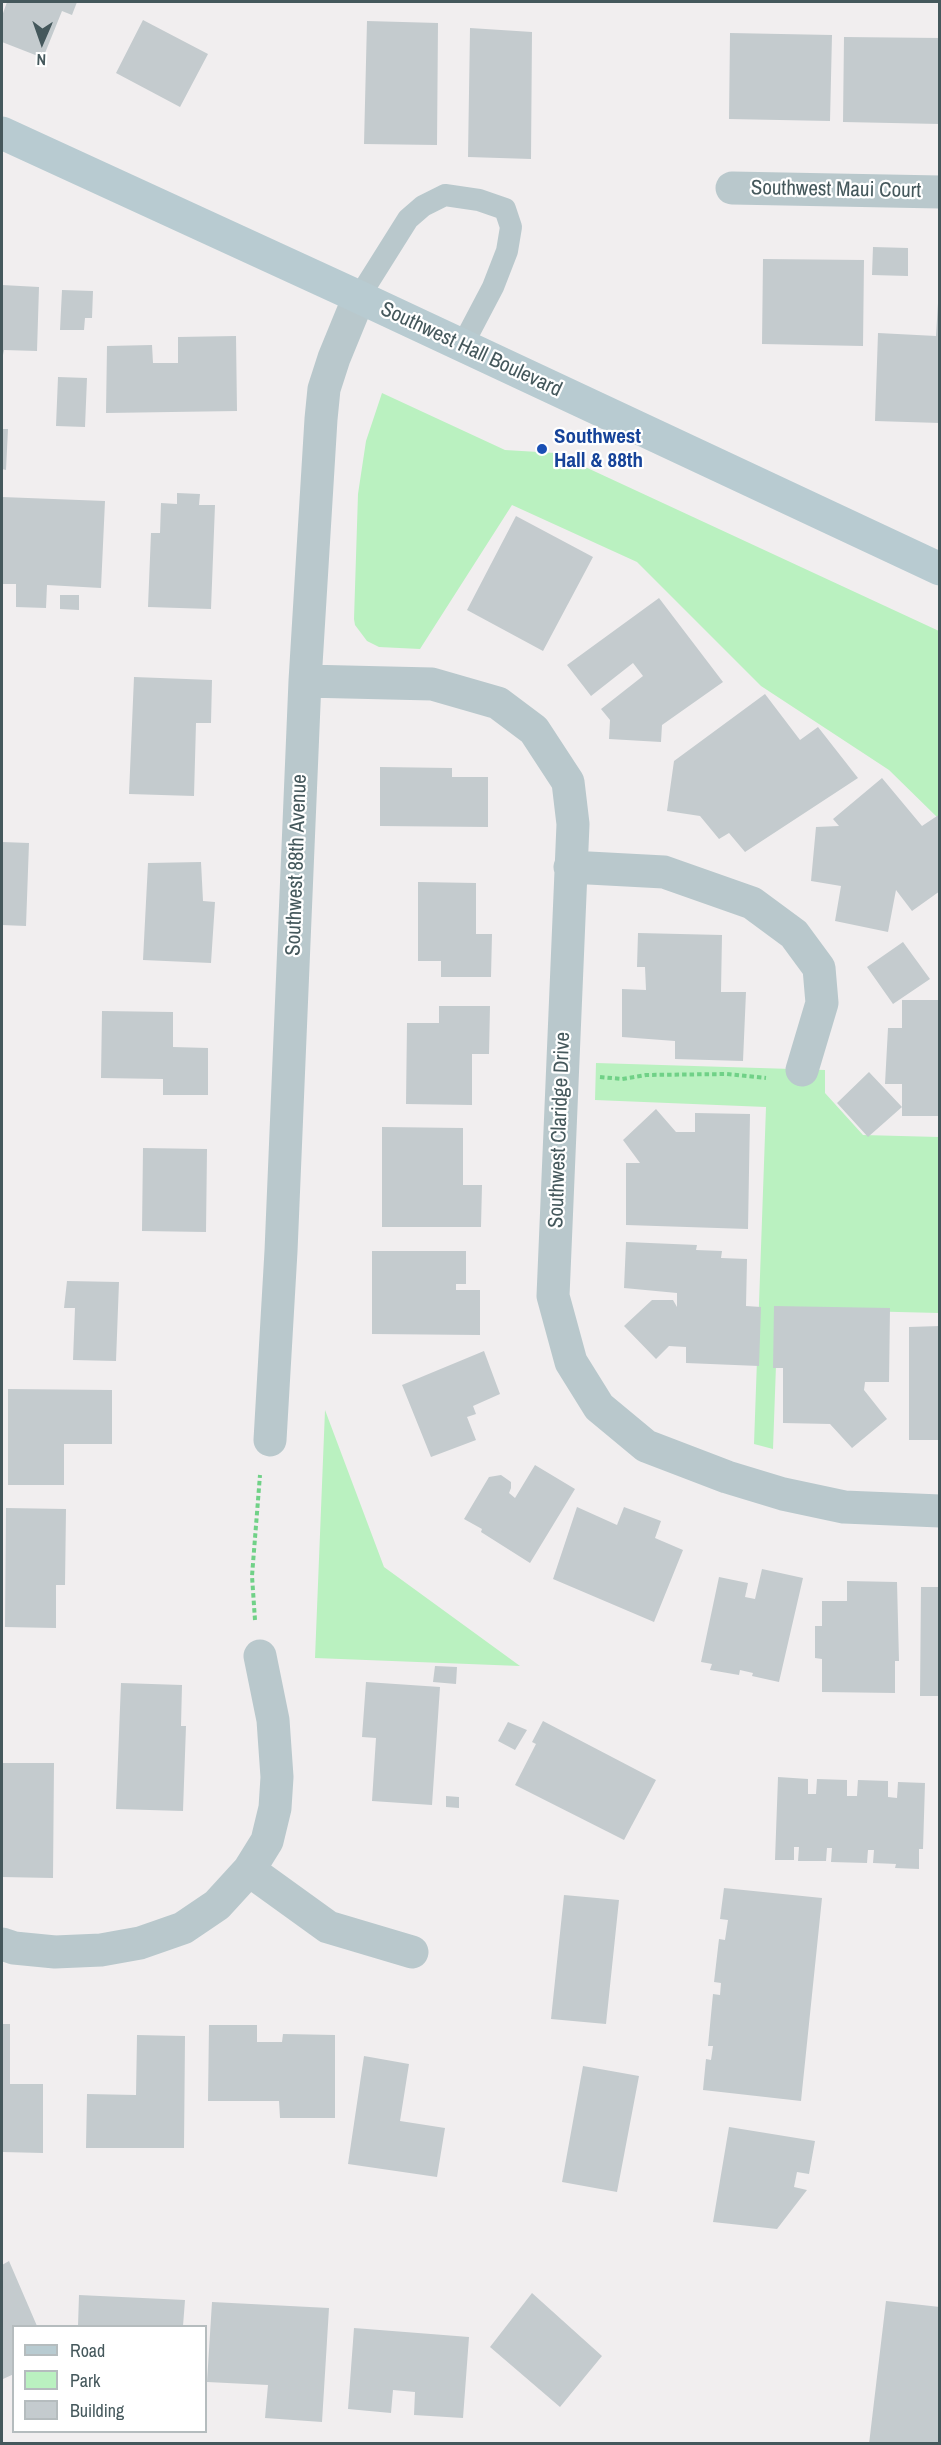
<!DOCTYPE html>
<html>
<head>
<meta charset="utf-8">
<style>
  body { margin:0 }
  #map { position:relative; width:941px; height:2445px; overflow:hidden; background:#f1eeef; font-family:"Archivo Narrow",sans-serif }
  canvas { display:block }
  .frame { position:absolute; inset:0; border:3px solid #45585c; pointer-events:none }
  .legend { position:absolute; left:12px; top:2325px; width:195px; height:108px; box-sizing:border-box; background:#fff; border:2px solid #b5bcbe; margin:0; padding:8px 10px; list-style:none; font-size:18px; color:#45585c }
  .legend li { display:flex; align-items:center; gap:12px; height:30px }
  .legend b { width:30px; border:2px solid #b5bcbe }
  .north { position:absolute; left:12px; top:12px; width:60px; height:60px; -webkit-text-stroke:4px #fff; paint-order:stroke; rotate:182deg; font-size:16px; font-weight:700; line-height:24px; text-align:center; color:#45585c }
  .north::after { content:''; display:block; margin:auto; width:21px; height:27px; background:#45585c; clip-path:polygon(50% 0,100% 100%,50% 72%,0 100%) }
</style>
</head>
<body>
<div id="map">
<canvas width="941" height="2445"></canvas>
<div class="frame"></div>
<ul class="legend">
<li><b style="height:8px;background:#b8cbd1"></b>Road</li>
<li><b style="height:16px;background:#baf1c0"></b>Park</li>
<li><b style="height:16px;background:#c4cbce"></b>Building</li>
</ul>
<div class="north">N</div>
</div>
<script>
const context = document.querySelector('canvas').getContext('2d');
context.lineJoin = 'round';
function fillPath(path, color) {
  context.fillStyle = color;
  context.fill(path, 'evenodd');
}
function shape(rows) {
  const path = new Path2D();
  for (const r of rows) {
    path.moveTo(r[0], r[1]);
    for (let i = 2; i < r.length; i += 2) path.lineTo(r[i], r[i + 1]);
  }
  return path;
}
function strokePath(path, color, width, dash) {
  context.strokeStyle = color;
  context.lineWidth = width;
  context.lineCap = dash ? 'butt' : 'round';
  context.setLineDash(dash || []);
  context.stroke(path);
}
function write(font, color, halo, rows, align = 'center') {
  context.font = font + ' "Archivo Narrow",sans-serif';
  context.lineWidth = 4.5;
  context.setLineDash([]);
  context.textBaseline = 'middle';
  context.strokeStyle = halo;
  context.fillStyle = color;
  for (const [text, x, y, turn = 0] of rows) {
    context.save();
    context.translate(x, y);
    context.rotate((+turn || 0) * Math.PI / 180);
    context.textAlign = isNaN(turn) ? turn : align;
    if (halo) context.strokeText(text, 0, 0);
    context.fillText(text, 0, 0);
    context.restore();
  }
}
const green = shape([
  [382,393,505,450,555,453,939,631,939,819,889,770,761,686,637,562,512,505,420,649,379,647,367,641,355,625,354,619,358,494,366,441],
  [596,1063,825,1070,825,1093,863,1135,939,1137,939,1313,778,1309,773,1449,754,1444,766,1107,595,1100],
  [325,1410,384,1567,520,1666,315,1658]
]);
const building = shape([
  [7,2,77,2,72,15,62,11,43,58,2,42,2,16],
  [143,20,208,54,180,107,116,73],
  [367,21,438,23,437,145,364,144],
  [470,28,532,32,531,159,468,157],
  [730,33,832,35,830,121,729,119],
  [844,37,940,38,940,124,843,122],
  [873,247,908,248,908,276,872,275],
  [763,259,864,260,863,346,762,344],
  [2,285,39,287,37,351,4,350,3,355,2,355],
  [62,290,93,291,92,318,85,318,84,330,60,330],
  [938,303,940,303,940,423,875,421,878,333,936,336],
  [236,336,237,411,106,413,107,346,152,345,153,363,178,363,178,337],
  [58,377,87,378,85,427,56,426],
  [2,429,8,429,6,470,2,469],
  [177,493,200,494,199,505,215,505,211,609,148,607,151,533,160,533,161,503,177,504],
  [2,497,105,501,101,588,47,585,46,608,16,607,16,584,2,584],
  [516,516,593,557,543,651,467,610],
  [60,595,79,595,79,610,60,609],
  [659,598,723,682,662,725,661,742,609,739,610,720,601,709,643,676,633,663,591,696,567,665],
  [134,677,212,680,211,723,196,723,194,796,129,794],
  [765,694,800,740,818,727,858,778,745,852,729,833,719,839,700,816,667,811,674,761],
  [380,767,452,768,452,777,488,777,488,827,380,826],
  [882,778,922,826,940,814,940,891,912,911,896,890,888,932,835,921,841,886,811,881,816,827,839,826,833,819],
  [2,842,29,843,26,926,2,925],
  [201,862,203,901,215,902,211,963,143,960,148,863],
  [418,882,476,883,476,934,492,934,491,977,441,977,441,961,418,961],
  [638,933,722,935,721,992,746,992,743,1061,675,1059,675,1041,622,1037,622,989,646,990,645,967,637,967],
  [903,942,930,979,893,1004,867,967],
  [902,1000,940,1000,940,1116,902,1116,902,1107,868,1137,837,1103,869,1072,902,1107,902,1084,885,1084,888,1028,902,1028],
  [439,1006,490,1006,489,1054,472,1054,472,1105,406,1104,407,1023,439,1023],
  [102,1011,173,1012,173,1047,208,1048,208,1095,163,1095,163,1079,101,1078],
  [656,1109,676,1132,695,1132,695,1113,750,1114,748,1229,626,1225,626,1163,640,1163,623,1140],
  [382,1127,463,1128,463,1185,482,1185,481,1227,382,1227],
  [143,1148,207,1149,206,1232,142,1231],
  [626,1242,697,1245,696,1250,722,1251,721,1258,747,1259,746,1306,761,1307,759,1366,686,1363,686,1347,669,1346,656,1359,624,1326,652,1300,673,1300,677,1307,677,1293,624,1288],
  [372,1251,466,1251,466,1284,456,1284,456,1290,480,1290,480,1335,372,1334],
  [67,1281,119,1282,116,1361,73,1360,75,1308,64,1308],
  [774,1306,890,1308,889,1382,865,1382,864,1390,887,1419,852,1448,830,1424,783,1423,783,1368,773,1368],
  [940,1326,940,1440,909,1440,909,1327],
  [484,1351,500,1394,473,1406,476,1414,467,1417,476,1440,431,1457,402,1385],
  [8,1389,112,1390,112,1444,64,1444,64,1485,8,1485],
  [535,1465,575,1489,530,1563,481,1532,482,1529,464,1519,489,1477,501,1475,511,1482,511,1488,509,1493,515,1498],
  [577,1507,617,1525,624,1507,661,1521,655,1538,683,1550,654,1622,553,1579],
  [6,1508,66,1509,65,1585,56,1585,56,1628,5,1627],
  [762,1569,803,1578,779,1682,752,1676,753,1673,740,1670,739,1675,710,1670,712,1664,701,1662,719,1577,748,1583,745,1597,755,1599],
  [847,1581,897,1582,899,1661,895,1661,895,1693,822,1692,822,1659,815,1658,815,1626,822,1626,822,1601,847,1601],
  [921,1587,940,1587,940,1696,920,1696],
  [435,1666,457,1667,456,1684,433,1682],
  [366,1682,440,1687,432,1805,372,1801,376,1738,362,1737],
  [121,1683,182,1685,181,1726,186,1726,183,1811,116,1809],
  [543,1721,656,1780,624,1840,515,1785,536,1744,532,1742],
  [508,1722,527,1730,515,1750,498,1741],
  [2,1763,54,1763,53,1878,2,1877],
  [778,1777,808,1779,808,1794,816,1794,817,1779,847,1780,847,1796,857,1796,858,1780,888,1781,888,1797,897,1798,898,1782,925,1783,923,1849,919,1849,919,1869,895,1868,896,1864,873,1863,874,1850,868,1850,867,1863,831,1862,832,1848,827,1848,826,1861,798,1861,799,1847,794,1847,794,1860,775,1860],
  [446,1796,459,1797,459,1808,446,1807],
  [724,1888,822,1898,801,2101,703,2090,706,2059,711,2060,713,2046,708,2046,713,1994,720,1995,721,1983,714,1982,719,1939,725,1940,728,1920,720,1919],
  [564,1895,619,1900,606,2024,551,2019],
  [2,2024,10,2024,10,2084,43,2084,43,2153,2,2152],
  [209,2025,257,2025,257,2042,282,2042,283,2034,335,2035,335,2118,280,2118,279,2101,208,2101],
  [137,2035,185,2036,184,2148,86,2148,87,2094,136,2095],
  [364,2056,409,2064,400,2121,445,2128,437,2177,348,2164],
  [583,2066,639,2076,617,2192,562,2182],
  [729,2127,815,2141,809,2174,797,2172,794,2187,807,2190,777,2229,713,2222],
  [9,2261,37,2326,14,2326,14,2374,3,2379,2,2375,2,2265],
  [532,2293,602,2356,560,2407,490,2347],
  [79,2295,185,2300,183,2326,78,2326],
  [886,2301,940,2307,940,2444,869,2444],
  [212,2302,329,2308,322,2422,265,2418,268,2385,207,2382],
  [354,2328,469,2337,463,2418,414,2415,415,2392,393,2390,391,2413,348,2409]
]);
const path = shape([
  [600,1077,622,1079,646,1075,727,1074,766,1078],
  [255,1620,252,1576,260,1475]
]);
const service = shape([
  [359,297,408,219,423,206,445,195,479,200,505,209,511,227,507,251,493,287,462,346]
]);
const minor = shape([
  [732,188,940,192],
  [305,681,432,684,498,703,534,730,568,782,573,824,553,1296,571,1362,599,1407,646,1446,727,1477,783,1494,844,1507,940,1511],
  [570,867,664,872,752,903,794,934,819,968,822,1003,802,1070],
  [270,1440,281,1251,305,681,321,419,324,389,334,358,359,297],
  [249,1870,328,1927,412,1952],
  [2,1944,14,1948,55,1952,101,1950,140,1943,183,1928,217,1905,249,1870,267,1841,275,1808,277,1777,273,1720,260,1656]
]);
const secondary = shape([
  [2,133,359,297,940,569]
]);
const markers = [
  [542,449,6,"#1a4fb4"]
];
const streetNames = [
  ["Southwest Maui Court",836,190,1],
  ["Southwest Hall Boulevard",471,350,25],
  ["Southwest 88th Avenue",297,865,-88],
  ["Southwest Claridge Drive",560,1130,-88]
];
const transitNames = [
  ["Southwest",554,437],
  ["Hall & 88th",554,461]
];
fillPath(green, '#baf1c0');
fillPath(building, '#c4cbce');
strokePath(path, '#70d187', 4, [4.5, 3]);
strokePath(service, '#b9c8cc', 22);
strokePath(minor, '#b9c8cc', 33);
strokePath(secondary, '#b8cbd1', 33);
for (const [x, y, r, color] of markers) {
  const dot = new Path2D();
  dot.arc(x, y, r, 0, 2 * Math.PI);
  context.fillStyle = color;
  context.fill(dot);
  strokePath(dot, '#fff', 2);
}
write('21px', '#45585c', '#fff', streetNames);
write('bold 21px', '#164399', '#fff', transitNames, 'left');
</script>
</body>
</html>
